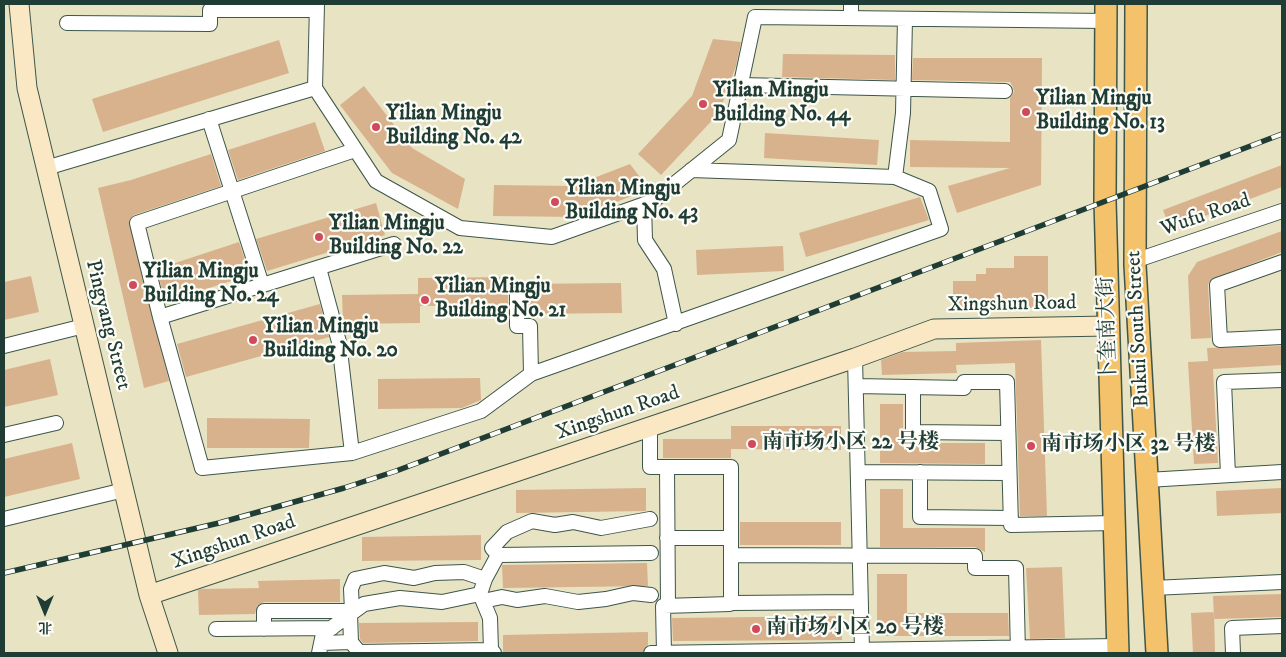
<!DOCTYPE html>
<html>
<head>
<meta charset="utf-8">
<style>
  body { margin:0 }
  #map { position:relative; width:1286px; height:657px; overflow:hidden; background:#e8e3c2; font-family:"IM FELL DW Pica","Noto Serif SC",serif }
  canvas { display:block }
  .frame { position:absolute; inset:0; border:5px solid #1f3d34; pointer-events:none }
  .north { position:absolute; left:20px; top:587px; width:50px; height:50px; -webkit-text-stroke:4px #fdfcf7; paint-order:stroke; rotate:180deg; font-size:14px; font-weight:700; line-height:20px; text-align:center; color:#1f3d34 }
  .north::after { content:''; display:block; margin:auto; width:18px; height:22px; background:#1f3d34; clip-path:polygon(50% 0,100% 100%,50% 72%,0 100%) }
</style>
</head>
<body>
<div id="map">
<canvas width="1286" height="657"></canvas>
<div class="frame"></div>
<div class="north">北</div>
</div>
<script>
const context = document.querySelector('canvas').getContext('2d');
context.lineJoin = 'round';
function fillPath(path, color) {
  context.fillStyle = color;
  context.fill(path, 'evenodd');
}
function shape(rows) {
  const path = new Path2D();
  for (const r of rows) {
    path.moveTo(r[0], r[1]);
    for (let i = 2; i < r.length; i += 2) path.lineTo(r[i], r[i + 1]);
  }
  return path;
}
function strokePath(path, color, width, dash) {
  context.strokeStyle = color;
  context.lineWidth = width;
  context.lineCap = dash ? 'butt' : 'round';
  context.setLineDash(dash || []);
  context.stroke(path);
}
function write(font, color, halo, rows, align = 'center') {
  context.font = font + ' "IM FELL DW Pica","Noto Serif SC",serif';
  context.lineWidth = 4.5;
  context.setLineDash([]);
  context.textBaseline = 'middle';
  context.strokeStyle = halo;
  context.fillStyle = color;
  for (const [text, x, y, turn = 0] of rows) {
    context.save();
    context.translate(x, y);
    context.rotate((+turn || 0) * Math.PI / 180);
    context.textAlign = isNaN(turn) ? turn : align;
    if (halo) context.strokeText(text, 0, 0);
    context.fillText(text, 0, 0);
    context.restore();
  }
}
const building = shape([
  [713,39,741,42,736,66,719,113,661,175,638,154,692,96],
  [279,40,289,73,103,132,92,99],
  [783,54,895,55,895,80,782,77],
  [913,58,1042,58,1041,185,957,213,948,186,1010,168,910,167,910,140,1010,142,1010,98,1014,92,1013,87,1010,82,912,80],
  [364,86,412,148,465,179,458,209,392,173,340,105],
  [315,122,325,151,238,180,228,150],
  [765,133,879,140,877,165,764,158],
  [211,154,221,186,134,215,129,220,169,381,144,388,98,188,131,180],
  [630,164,649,189,579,217,493,216,494,185,573,186],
  [1282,165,1282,187,1170,229,1163,210],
  [920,197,929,220,806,257,799,233],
  [376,203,385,235,267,271,256,239],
  [1282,231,1282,252,1210,280,1208,285,1211,338,1191,339,1188,276,1197,262],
  [239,242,250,275,165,302,157,269],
  [783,246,784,271,697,275,696,250],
  [1014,256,1048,256,1048,308,953,308,953,281,976,281,976,274,986,274,986,268,1014,268],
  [31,276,39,312,4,320,4,282],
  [507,277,507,284,512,284,508,291,508,305,420,306,420,323,343,324,342,295,418,294,418,278],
  [621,283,622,313,527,314,526,291,522,284],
  [320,304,329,337,186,377,177,344],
  [1041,340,1047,516,1020,516,1015,363,956,365,957,373,882,375,881,360,903,352,956,351,956,343],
  [1282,346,1282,365,1213,369,1218,463,1194,464,1188,362,1208,361,1207,348],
  [50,359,58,395,4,407,4,370],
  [480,378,481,400,462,408,378,409,378,379],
  [880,404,903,404,903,443,985,443,985,464,880,463],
  [207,418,310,419,309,448,207,448],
  [731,426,841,426,841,450,731,449,731,458,663,458,663,439,731,439],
  [72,443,80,479,4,497,4,459],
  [646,488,646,511,516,513,516,490],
  [1282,488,1282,513,1217,516,1216,491],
  [880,489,903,489,903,528,985,528,985,552,975,547,880,547],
  [740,522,841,522,841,545,740,545],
  [481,535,481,560,362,561,362,537],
  [647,563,648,586,503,588,502,565],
  [1062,567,1065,638,1030,639,1026,568],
  [877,574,907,574,907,613,1008,613,1009,636,877,636],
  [340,579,340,602,264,602,257,606,255,614,199,615,198,590,202,589,259,588,258,581],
  [1282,594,1282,617,1214,619,1213,596],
  [1214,612,1215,653,1193,653,1191,613],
  [841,616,842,640,673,641,672,618],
  [478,622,478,641,363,643,360,639,359,623],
  [648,632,648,645,642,653,503,653,503,635]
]);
const street = shape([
  [851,18,851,4],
  [67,23,210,24,210,10,317,10],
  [740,85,1005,91],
  [315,88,317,4],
  [209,119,262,285],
  [355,150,137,223,160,317,202,468,352,453,481,411,531,374],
  [46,168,315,88,376,181,460,228,552,237,653,201,729,140,755,17,1106,21],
  [691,170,895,177],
  [644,204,645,240,664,269,676,324],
  [1143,258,1282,211],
  [1282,262,1217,285,1220,340,1282,337],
  [319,268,339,342,352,453],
  [517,291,517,326,530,326,531,374,941,229,929,191,895,177,903,113,905,19],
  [160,317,394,244],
  [4,346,84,326],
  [855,358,862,650],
  [856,386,964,388,964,382,1007,382,1011,525,1114,523],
  [913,387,913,432,1008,433],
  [650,427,650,467,731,467,731,603,861,602],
  [4,435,56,423],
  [667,467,668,606],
  [858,472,1009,473],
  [920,472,920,517,1011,518],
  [1228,475,1224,382,1282,380],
  [1147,480,1282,472],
  [4,519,124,490],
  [667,538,731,538],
  [498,555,492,548,507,532,532,521,555,525,573,522,601,528,650,519],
  [731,555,975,556,975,568,1016,568,1018,653],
  [485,579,498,555,651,553],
  [1153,588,1282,582],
  [483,601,502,597,517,600,545,596,578,602,606,599,633,593,651,595],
  [216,629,332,628],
  [264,629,264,611,352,611,351,589,355,579,384,573,414,578,435,573,464,572,485,579,480,594],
  [351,642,359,652,491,650],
  [321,643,351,642,350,614],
  [664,652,663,606,730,604],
  [319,653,323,634,364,604,400,598,442,602,480,594,490,618,491,650,494,653],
  [651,653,1117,646],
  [1233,653,1232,628,1282,626]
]);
const secondary = shape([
  [19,4,27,88,149,595,168,653],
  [149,595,855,358,934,329,1109,326]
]);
const primary = shape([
  [1106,4,1105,201,1118,653],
  [1136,4,1135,265,1157,653]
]);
const rail = shape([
  [4,573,219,523,344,488,396,471,1282,134]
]);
const markers = [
  [703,104,5,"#d1495b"],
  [1026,112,5,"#d1495b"],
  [376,127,5,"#d1495b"],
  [555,202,5,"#d1495b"],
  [319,237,5,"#d1495b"],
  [133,285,5,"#d1495b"],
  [425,300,5,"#d1495b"],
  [253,340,5,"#d1495b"],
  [752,444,5,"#d1495b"],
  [1031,446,5,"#d1495b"],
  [756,629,5,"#d1495b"]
];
const poiNames = [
  ["Yilian Mingju",713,92],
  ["Building No. 44",713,116],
  ["Yilian Mingju",1036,100],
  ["Building No. 13",1036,124],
  ["Yilian Mingju",386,115],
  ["Building No. 42",386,139],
  ["Yilian Mingju",565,190],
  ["Building No. 43",565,214],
  ["Yilian Mingju",329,225],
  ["Building No. 22",329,249],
  ["Yilian Mingju",143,273],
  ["Building No. 24",143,297],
  ["Yilian Mingju",435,288],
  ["Building No. 21",435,312],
  ["Yilian Mingju",263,328],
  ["Building No. 20",263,352],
  ["南市场小区 22 号楼",762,444],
  ["南市场小区 32 号楼",1041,446],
  ["南市场小区 20 号楼",766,629]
];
const streetNames = [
  ["Wufu Road",1206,216,-19],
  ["Xingshun Road",1012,305,-1],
  ["Pingyang Street",107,325,76],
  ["卜奎南大街",1109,329,-92],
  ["Bukui South Street",1139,329,-93],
  ["Xingshun Road",618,414,-19],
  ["Xingshun Road",234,543,-19]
];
fillPath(building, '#d7b28d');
strokePath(street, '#3d5649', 16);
strokePath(secondary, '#3d5649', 21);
strokePath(primary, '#3d5649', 24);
strokePath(street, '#fff', 14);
strokePath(secondary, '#fae7c3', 19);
strokePath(primary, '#f3c26a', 21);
strokePath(rail, '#1f3d34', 5.5);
strokePath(rail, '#fdfcf7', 4, [11]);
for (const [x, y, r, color] of markers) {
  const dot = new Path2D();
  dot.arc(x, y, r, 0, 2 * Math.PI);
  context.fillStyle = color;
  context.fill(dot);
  strokePath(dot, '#fdfcf7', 2);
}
write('bold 21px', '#1f3d34', '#fdfcf7', poiNames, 'left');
write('21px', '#1f3d34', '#fdfcf7', streetNames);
</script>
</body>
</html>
